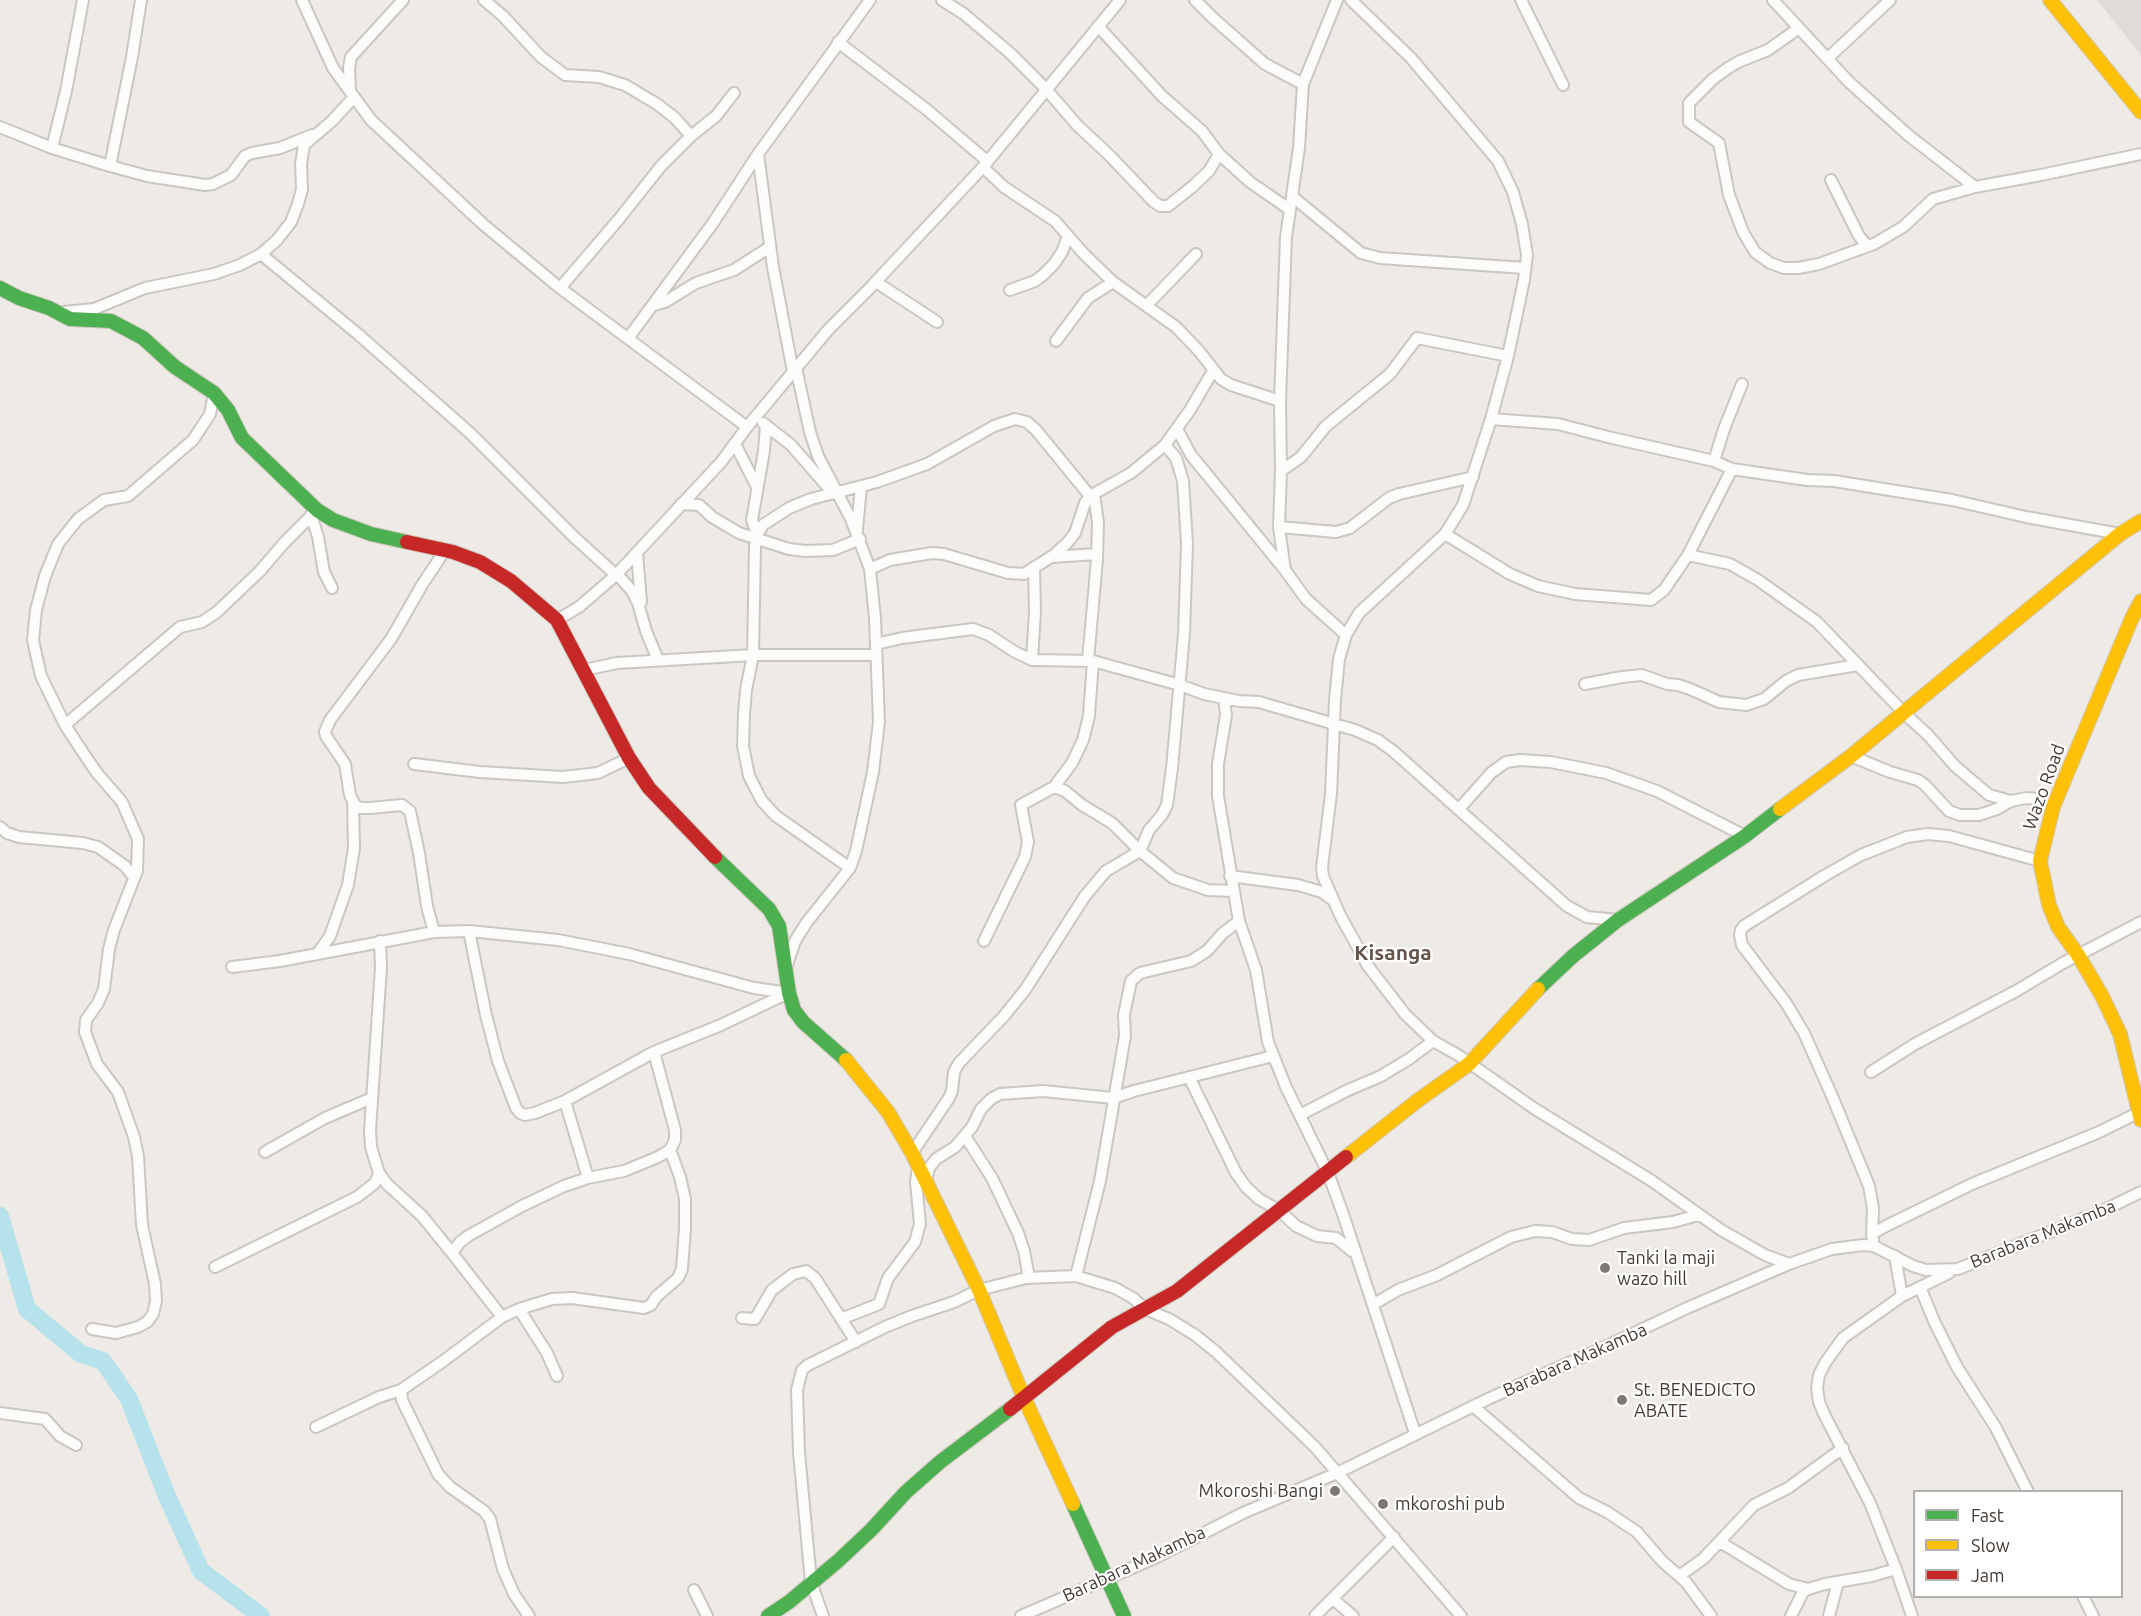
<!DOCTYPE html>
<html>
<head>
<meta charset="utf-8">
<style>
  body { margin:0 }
  #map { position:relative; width:2141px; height:1616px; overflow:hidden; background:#eeeae6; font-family:Ubuntu,sans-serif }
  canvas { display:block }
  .legend { position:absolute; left:1913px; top:1490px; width:210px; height:108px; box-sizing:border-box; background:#fff; border:2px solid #b4b0ad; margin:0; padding:8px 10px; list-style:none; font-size:18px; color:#433a33 }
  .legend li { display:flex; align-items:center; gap:12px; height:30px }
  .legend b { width:30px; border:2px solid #b4b0ad }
</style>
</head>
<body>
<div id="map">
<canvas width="2141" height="1616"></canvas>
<ul class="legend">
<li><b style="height:8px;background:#4caf50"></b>Fast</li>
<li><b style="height:8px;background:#ffc107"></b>Slow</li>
<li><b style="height:8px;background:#c62828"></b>Jam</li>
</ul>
</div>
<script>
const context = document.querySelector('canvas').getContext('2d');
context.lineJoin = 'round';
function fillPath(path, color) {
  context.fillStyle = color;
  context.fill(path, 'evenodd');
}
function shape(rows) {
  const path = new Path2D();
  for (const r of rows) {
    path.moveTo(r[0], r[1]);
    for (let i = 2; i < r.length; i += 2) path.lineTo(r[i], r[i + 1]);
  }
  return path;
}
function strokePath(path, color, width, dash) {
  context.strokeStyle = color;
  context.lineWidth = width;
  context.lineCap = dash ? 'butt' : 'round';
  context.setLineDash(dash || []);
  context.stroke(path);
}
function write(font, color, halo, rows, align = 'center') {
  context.font = font + ' Ubuntu,sans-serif';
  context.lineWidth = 4.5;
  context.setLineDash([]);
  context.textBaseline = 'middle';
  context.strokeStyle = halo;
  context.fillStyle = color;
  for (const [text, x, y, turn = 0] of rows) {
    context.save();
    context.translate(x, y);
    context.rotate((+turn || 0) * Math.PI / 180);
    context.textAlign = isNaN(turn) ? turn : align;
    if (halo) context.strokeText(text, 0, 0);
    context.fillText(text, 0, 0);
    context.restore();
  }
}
const industrial = shape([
  [2097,0,2141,0,2141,55]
]);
const river = shape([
  [0,1216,27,1309,81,1354,103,1361,129,1399,166,1494,201,1571,261,1616]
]);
const street = shape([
  [302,0,333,68,371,120,484,225,560,288,747,427],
  [484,0,503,16,541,57,565,75,599,77,625,85,657,104,675,118,691,136],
  [942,0,964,14,1010,53,1046,89,1077,125,1109,155,1154,202,1160,206,1168,206,1192,187,1209,171,1219,154],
  [1195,0,1213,18,1265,64,1303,84],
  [1351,0,1411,58,1498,161,1513,192,1522,224,1527,255,1524,280,1508,356,1491,419,1463,505,1445,534,1359,613,1346,635,1339,659,1335,700,1331,794,1322,867,1323,876,1340,915,1368,966,1405,1014,1433,1041,1458,1055,1535,1109,1652,1181,1721,1230,1765,1255,1789,1264],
  [1521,0,1563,85],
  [1773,0,1849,82,1908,135,1975,187],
  [1098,26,1162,96,1202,131,1219,154,1250,182,1289,209],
  [1799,28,1768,50,1738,62,1728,68,1713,79,1689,103,1689,122,1719,143,1729,195,1743,232,1755,252,1770,263,1784,268,1798,268,1819,264,1874,244,1903,227,1933,199,1975,187,2041,175,2141,154],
  [838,42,926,109,987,161],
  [1828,58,1890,0],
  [350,90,349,68,351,57,403,0],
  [0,127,52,148,110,166,147,176,205,185,213,184,231,175,245,156,252,153,280,148,312,135],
  [52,148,66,91,83,0],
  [758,154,773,267,793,372],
  [110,166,132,57,141,0],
  [983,167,1004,187,1055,221,1084,254,1113,282,1176,327,1199,351,1221,379,1231,385,1280,401],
  [1831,180,1859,236,1867,246],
  [1293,197,1361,253,1380,258,1525,268],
  [261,254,359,335,470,433,574,537,616,575],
  [876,282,937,322],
  [560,288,619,219,661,166,691,136,716,116,734,93],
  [1010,290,1035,281,1043,275,1054,264,1062,252,1068,236],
  [654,305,665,302,696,283,734,270,770,247],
  [1147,305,1196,254],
  [64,312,94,309,145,288,214,274,240,265,261,254,277,240,291,222,298,204,302,189,301,164,304,145,332,121,354,97],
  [629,337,713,223,758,154,870,0],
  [1056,341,1088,298,1113,282],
  [1491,419,1558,424,1608,437,1714,461,1732,469,1807,480,1834,481,1952,500,2026,517,2120,534],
  [763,423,791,445,832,492],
  [1177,429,1191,455,1285,570,1306,599,1346,635],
  [735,444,757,487],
  [1714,461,1724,429,1742,384],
  [1281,471,1301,457,1326,426,1390,374,1417,338,1508,356],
  [681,504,699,505,712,517,739,533,789,549,805,551,833,550,860,539],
  [311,515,318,537,324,572,332,588],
  [1279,527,1336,532,1350,528,1389,498,1399,494,1473,477],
  [857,530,861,486],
  [1445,534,1510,574,1538,586,1575,594,1651,600,1664,590,1688,555,1732,469],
  [757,535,752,520,764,451,766,425],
  [637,552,641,602],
  [1688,555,1730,564,1758,580,1817,622,1905,714,1928,735,1955,766,1989,795,2011,801,2026,798,2039,799,2053,807],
  [1051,557,1097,554],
  [870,569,890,560,932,553,944,554,1008,573,1024,574,1054,555,1067,543,1075,533,1085,503,1090,496,1131,473,1165,445,1190,410,1213,371],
  [1285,570,1279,527,1281,471,1280,401,1286,237,1299,148,1303,84,1337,0],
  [617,574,632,591,638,603,646,631,658,660],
  [557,620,579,607,616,575,722,461,747,427,828,330,868,290,983,167,1120,0],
  [876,644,902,638,973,629,989,635,1015,652,1032,660,1093,661,1180,685,1204,694,1239,701,1259,702,1355,730,1378,740,1393,751,1567,906,1587,917,1618,920],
  [1032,660,1035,611,1034,567],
  [1088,661,1097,559,1098,523,1094,494],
  [584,670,617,663,753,655,876,655],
  [1585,684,1622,677,1642,675,1667,684,1678,685,1690,689,1719,702,1746,705,1764,699,1786,681,1798,675,1858,665],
  [1224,699,1226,715,1218,764,1218,796,1239,921,1256,970,1268,1042,1286,1087,1328,1173,1343,1214,1415,1433],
  [65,725,180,627,202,622,217,612,260,571,284,543,317,510],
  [1851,756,1890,772,1918,780,1925,785,1949,811,1960,815,1979,815,1997,809,2011,801],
  [414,764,480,772,563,777,598,773,629,758],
  [1054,787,1065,791,1082,805,1112,823,1140,851,1173,878,1208,890,1233,891],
  [1459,809,1491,773,1506,762,1520,760,1551,762,1606,773,1657,791,1745,836],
  [0,827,7,833,19,837,83,843,98,847,125,866,134,877],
  [850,868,776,816,762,801,749,776,743,746,744,714,746,690,753,655,755,547,757,535,763,525,789,508,811,499,877,482,927,464,994,426,1015,419,1027,422,1036,430,1090,496],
  [1230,876,1298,885,1322,892,1333,900],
  [469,931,486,1015,498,1061,516,1108,520,1113,525,1115,535,1113,565,1101,654,1052,721,1025,788,993],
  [434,932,427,906,419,853,410,811,402,805,370,808,360,808,355,805,350,795,345,764,326,736,325,732,330,720,391,639,422,585,445,550],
  [380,941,381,968,370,1130,371,1147,379,1173,387,1184,422,1216,452,1253],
  [984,941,1025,857,1028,842,1021,805,1054,787,1072,763,1083,740,1089,716,1093,661],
  [318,953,330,936,348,885,354,848,353,802],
  [787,965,795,941,807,922,850,868,856,851,873,772,879,722,875,618,870,569,851,519,818,456,810,432,796,368],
  [232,967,280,961,434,932,469,931,558,940,599,948,629,954,754,988,789,993],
  [1871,1072,1915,1044,2016,991,2063,963,2141,922],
  [1189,1077,1236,1173,1246,1187,1259,1199,1280,1211,1296,1226,1317,1236,1336,1238,1352,1251,1355,1251],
  [565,1101,588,1178],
  [1300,1115,1346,1091,1381,1076,1409,1059,1433,1041],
  [965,1136,992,1178,1018,1233,1024,1251,1029,1278],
  [265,1152,325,1118,372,1098],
  [912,1153,949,1098,952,1091,954,1072,959,1063,1004,1016,1025,990,1085,896,1106,871,1140,851,1149,830,1162,815,1167,805,1172,768,1184,634,1187,544,1183,481,1176,458,1165,445],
  [926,1181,929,1168,936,1159,955,1147,972,1127,981,1109,991,1099,1000,1094,1043,1091,1113,1098,1134,1091,1273,1056],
  [1872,1234,1873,1208,1869,1186,1832,1096,1804,1033,1786,1003,1742,945,1740,935,1741,930,1744,926,1824,876,1861,855,1907,837,1928,834,1949,836,2040,861],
  [1873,1240,1872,1234,1886,1226,1972,1184,2097,1133,2140,1112],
  [1895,1256,1902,1296],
  [215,1267,357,1197,375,1183,379,1173],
  [1076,1276,1100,1181,1125,1036,1124,1015,1131,981,1140,973,1191,961,1207,951,1223,933,1239,921],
  [1920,1287,1934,1321,1957,1367,1996,1428,2028,1492],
  [1374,1304,1398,1290,1437,1275,1511,1237,1535,1231,1552,1232,1572,1239,1589,1240,1624,1228,1673,1222,1698,1215],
  [519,1309,547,1353,557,1376],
  [502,1317,452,1253,460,1242,468,1236,522,1206,564,1186,588,1178,624,1171,658,1157,670,1150,675,1140,675,1130,654,1052],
  [742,1318,755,1319,772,1290,793,1274,806,1271,815,1278,856,1342],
  [841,1319,879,1304,888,1278,915,1242,920,1224,916,1182,918,1167],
  [92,1329,116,1333,138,1327,147,1322,153,1314,156,1301,155,1284,142,1225,138,1156,134,1137,118,1092,97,1064,85,1032,86,1020,98,1003,104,989,109,949,114,930,137,871,138,839,122,802,97,773,84,754,65,725,41,676,33,640,36,610,45,576,58,544,78,519,104,500,128,496,193,440,210,414,214,393],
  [1473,1406,1579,1498,1607,1512,1637,1532,1662,1561,1686,1582,1711,1616],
  [0,1413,45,1419,60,1436,76,1445],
  [316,1427,379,1397,401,1390],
  [1720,1542,1789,1584,1808,1589],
  [1679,1576,1703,1559,1754,1505,1788,1488,1843,1448],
  [694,1590,707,1616],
  [2083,1596,2093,1616],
  [1333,1599,1353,1616],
  [529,1616,514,1594,503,1569,490,1519,484,1511,450,1487,438,1474,402,1400,401,1390,442,1362,502,1317,519,1309,552,1299,572,1298,644,1308,651,1305,656,1297,678,1278,682,1269,685,1228,685,1199,680,1177,670,1150],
  [823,1616,811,1582,799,1452,797,1390,802,1370,808,1365,885,1327,912,1316,954,1302,979,1290,1026,1278,1076,1276,1115,1288,1133,1298,1145,1309,1169,1319,1195,1335,1215,1351,1315,1447,1461,1616],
  [1021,1616,1155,1558,1243,1513,1337,1473,1490,1398,1598,1350,1687,1308,1789,1264,1832,1249,1863,1245,1874,1246,1913,1266,1926,1270,1958,1269,2102,1211,2141,1192],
  [1315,1616,1394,1537],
  [1791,1616,1803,1592,1808,1589,1825,1584,1872,1576,1896,1569],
  [1829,1616,1838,1582],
  [1912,1616,1896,1569,1870,1503,1824,1414,1819,1402,1817,1388,1819,1375,1825,1363,1843,1338,1902,1296,1949,1273]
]);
const fast = shape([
  [0,288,19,298,49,308,70,319,111,321,143,338,175,367,214,393,228,410,242,438,317,510,333,520,371,534,407,542],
  [715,857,769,909,779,926,789,993,794,1010,803,1022,846,1060],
  [1538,989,1573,956,1618,920,1745,836,1780,809],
  [1073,1504,1124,1616],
  [768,1616,789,1602,838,1561,871,1530,906,1492,940,1462,1010,1409]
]);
const slow = shape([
  [2050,0,2141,112],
  [2141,601,2132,618,2053,807,2040,861,2049,905,2058,927,2078,955,2102,996,2120,1034,2141,1120],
  [1780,809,1851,756,2120,534,2141,521],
  [846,1060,888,1112,912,1153,979,1290,1024,1398,1073,1504],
  [1346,1157,1417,1101,1469,1064,1538,989]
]);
const jam = shape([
  [407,542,453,552,480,562,511,581,557,620,629,758,649,788,715,857],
  [1010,1409,1112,1327,1177,1291,1346,1157]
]);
const markers = [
  [1605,1268,6,"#7f7872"],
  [1622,1400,6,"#7f7872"],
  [1335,1491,6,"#7f7872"],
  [1383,1504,6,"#7f7872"]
];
const streetNames = [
  ["Wazo Road",2044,787,-70],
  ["Barabara Makamba",2043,1234,-22],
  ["Barabara Makamba",1575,1360,-24],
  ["Barabara Makamba",1134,1564,-25]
];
const poiNames = [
  ["Tanki la maji",1617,1258],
  ["wazo hill",1617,1279],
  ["St. BENEDICTO",1634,1390],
  ["ABATE",1634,1411],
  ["Mkoroshi Bangi",1323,1491,"right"],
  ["mkoroshi pub",1395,1504]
];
const quarterNames = [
  ["Kisanga",1393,953]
];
fillPath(industrial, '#e1dbd7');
strokePath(river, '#b6e2ec', 18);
strokePath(street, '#cbc6c2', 14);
strokePath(fast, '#cfc7be', 16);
strokePath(slow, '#cfc7be', 16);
strokePath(jam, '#cfc7be', 16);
strokePath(street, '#fcfcfb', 10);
strokePath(fast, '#4caf50', 14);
strokePath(slow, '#ffc107', 14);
strokePath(jam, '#c62828', 14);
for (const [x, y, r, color] of markers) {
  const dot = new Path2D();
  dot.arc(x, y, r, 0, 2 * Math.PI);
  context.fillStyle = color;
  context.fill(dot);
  strokePath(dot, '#fff', 2);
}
write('18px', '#433a33', '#fff', streetNames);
write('18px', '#433a33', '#fff', poiNames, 'left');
write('bold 21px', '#66554b', '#fff', quarterNames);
</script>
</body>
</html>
